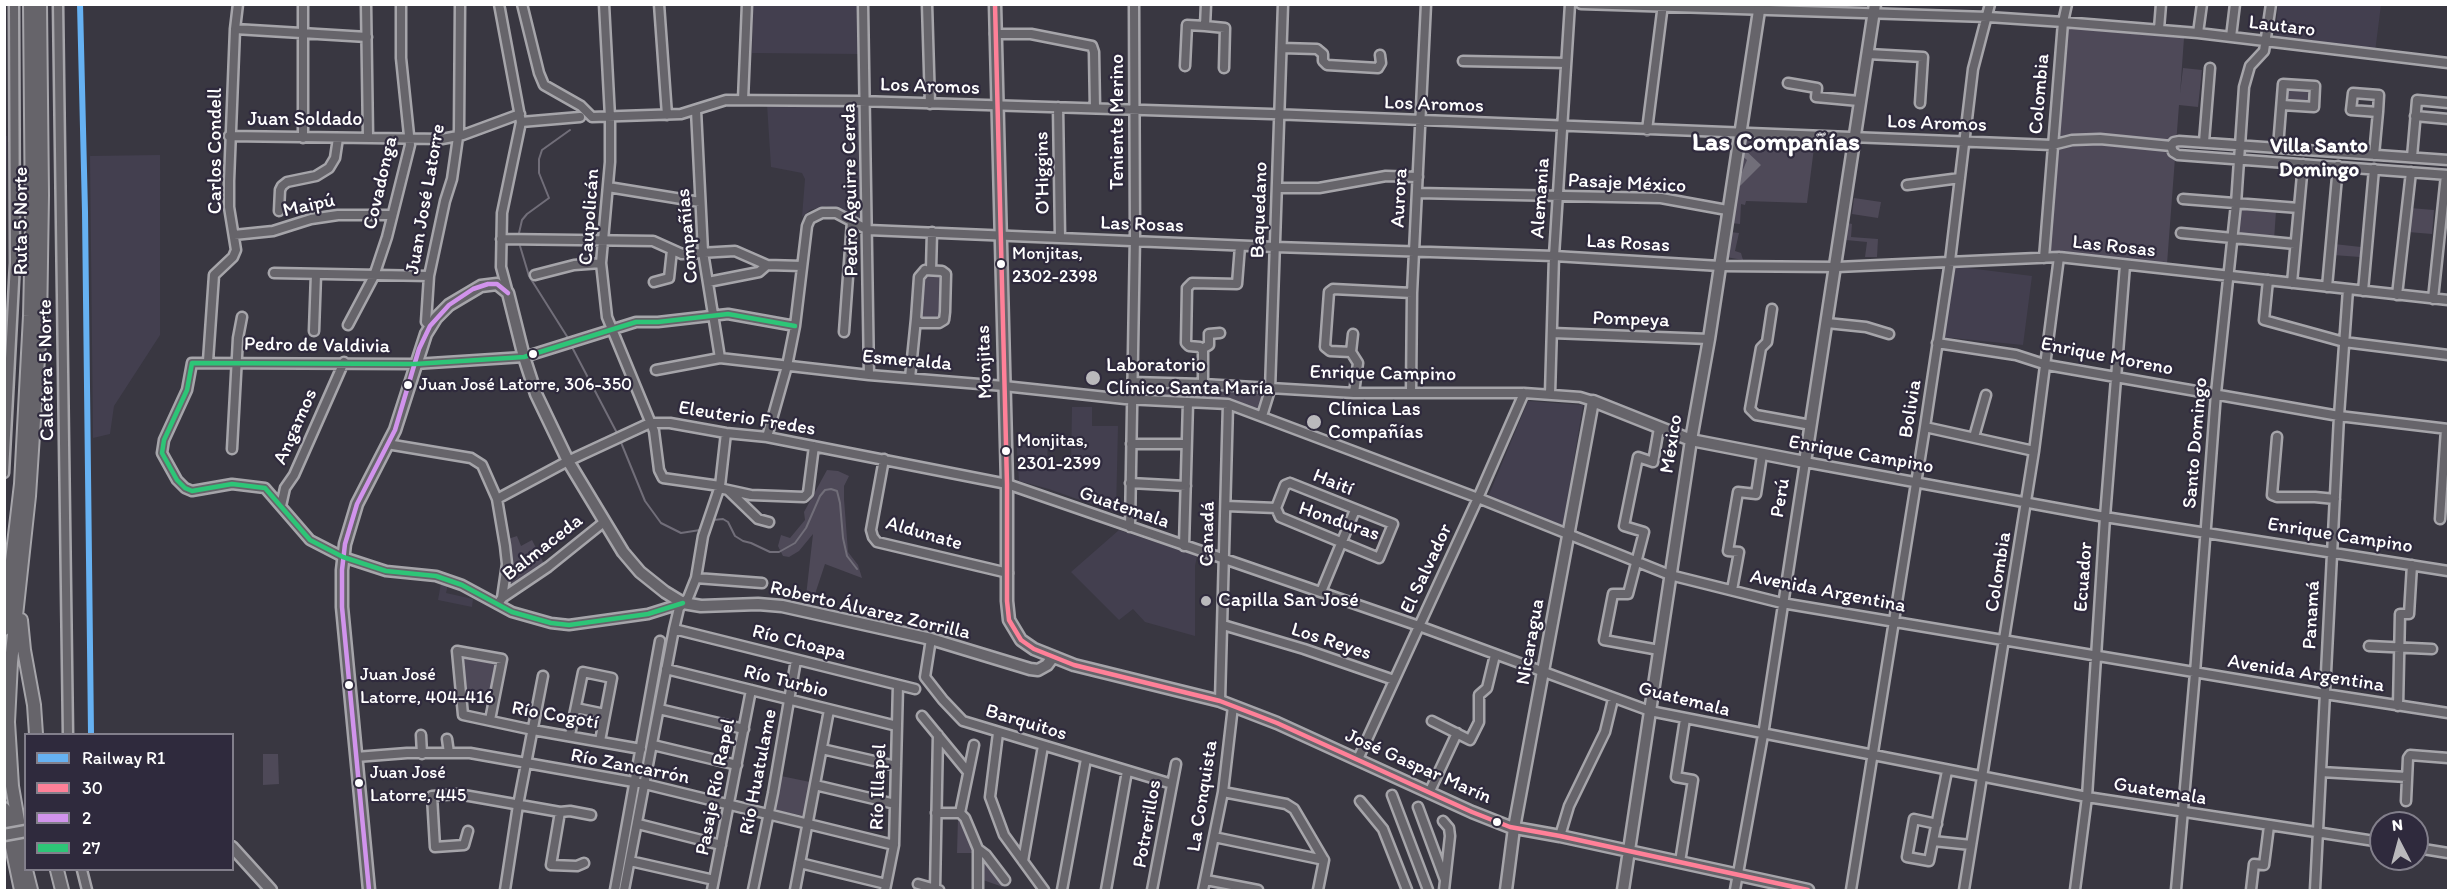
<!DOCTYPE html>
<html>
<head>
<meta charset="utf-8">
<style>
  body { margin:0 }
  #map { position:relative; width:2453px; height:895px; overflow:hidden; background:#393741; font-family:Itim,sans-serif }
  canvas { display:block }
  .frame { position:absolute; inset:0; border:6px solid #fff; pointer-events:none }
  .legend { position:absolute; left:24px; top:733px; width:210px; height:138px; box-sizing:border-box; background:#2f2a3d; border:2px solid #827f8b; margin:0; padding:8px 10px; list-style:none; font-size:18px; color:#fff }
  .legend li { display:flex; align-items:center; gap:12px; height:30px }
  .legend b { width:30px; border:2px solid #827f8b }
  .north { position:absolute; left:2369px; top:811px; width:60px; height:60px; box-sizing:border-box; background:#2f2a3d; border:2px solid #827f8b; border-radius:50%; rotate:354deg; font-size:16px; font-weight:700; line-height:24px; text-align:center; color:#fff }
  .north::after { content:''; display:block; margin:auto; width:21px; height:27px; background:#bab9bc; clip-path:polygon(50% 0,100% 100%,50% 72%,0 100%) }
</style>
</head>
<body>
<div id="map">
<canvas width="2453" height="895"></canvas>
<div class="frame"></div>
<ul class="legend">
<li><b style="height:8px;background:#66b1f2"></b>Railway R1</li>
<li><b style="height:8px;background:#ff8098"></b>30</li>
<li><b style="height:8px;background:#d193ec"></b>2</li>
<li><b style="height:8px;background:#2dc577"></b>27</li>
</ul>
<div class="north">N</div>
</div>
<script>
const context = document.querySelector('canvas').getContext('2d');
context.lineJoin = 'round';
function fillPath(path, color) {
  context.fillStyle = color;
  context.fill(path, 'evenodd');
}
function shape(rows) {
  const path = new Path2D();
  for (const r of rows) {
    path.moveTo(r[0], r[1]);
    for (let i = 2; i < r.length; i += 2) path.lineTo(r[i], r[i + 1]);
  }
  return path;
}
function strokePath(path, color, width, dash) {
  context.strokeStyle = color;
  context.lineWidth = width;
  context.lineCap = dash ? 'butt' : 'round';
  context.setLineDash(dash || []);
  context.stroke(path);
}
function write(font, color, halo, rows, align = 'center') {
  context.font = font + ' Itim,sans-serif';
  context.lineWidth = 4.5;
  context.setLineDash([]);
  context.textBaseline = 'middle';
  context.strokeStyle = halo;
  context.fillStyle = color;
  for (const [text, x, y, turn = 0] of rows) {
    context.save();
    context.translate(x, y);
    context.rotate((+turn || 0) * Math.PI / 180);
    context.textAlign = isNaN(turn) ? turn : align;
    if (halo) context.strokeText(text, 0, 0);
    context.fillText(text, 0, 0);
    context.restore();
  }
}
const built = shape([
  [753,5,859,5,860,54,752,53],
  [2278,5,2381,5,2375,52,2275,40],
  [767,104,864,107,863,221,844,210,826,206,810,210,802,217,805,179,802,173,771,167],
  [4,136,7,136,5,313,4,313],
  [160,155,160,335,114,406,110,434,93,438,90,156],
  [1952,266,2032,276,2023,345,1942,337],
  [1528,401,1583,405,1563,526,1488,497],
  [1072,407,1092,407,1092,426,1118,426,1116,513,1049,489,1019,481,1016,436,1048,437,1047,465,1071,465],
  [1119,530,1197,556,1195,566,1195,636,1145,622,1133,609,1119,620,1071,572],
  [441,583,448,585,446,593,473,599,472,607,438,600]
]);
const green = shape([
  [2067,28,2184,38,2180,94,2183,68,2202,70,2198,107,2179,105,2167,264,2050,251],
  [2287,87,2313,89,2311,104,2285,102],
  [1743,138,1815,140,1807,203,1746,201,1745,205,1741,204,1740,224,1731,223,1736,210,1733,207],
  [1854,198,1881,202,1878,218,1852,214],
  [2239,208,2276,211,2274,240,2238,236],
  [2410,208,2434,210,2432,234,2408,232],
  [1848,223,1852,224,1851,237,1878,239,1877,257,1865,257,1867,242,1846,240],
  [1730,232,1739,233,1735,251,1741,253,1743,260,1726,257],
  [2334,244,2361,247,2360,257,2333,255],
  [927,272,942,275,939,319,922,320,920,318,922,279],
  [1138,386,1264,389,1263,405,1261,408,1254,409,1224,399,1141,397,1138,394],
  [827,470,838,471,849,476,844,486,844,499,848,552,858,565,862,578,825,564,811,606,805,605,813,534,799,551,789,557,783,556,778,546,781,535,790,538,805,520,804,512],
  [517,536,521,546,532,540,545,566,509,594,506,589,510,565,508,539],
  [460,655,499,661,492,700,461,698],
  [263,754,278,754,279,784,263,785],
  [781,776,810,782,804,816,775,810],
  [958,818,960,819,974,853,957,853],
  [984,856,1002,881,1003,887,983,880]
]);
const water = shape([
  [1742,147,1761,165,1740,186,1738,182,1747,160,1741,155]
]);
const stream = shape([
  [519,233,522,220,527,214,549,198,539,173,539,159,542,150,570,130],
  [520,246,529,276,568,338],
  [573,349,617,433],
  [620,440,645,501,661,523,681,533,700,530],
  [713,520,723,519,728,522,735,536,743,541,751,543,770,552,779,552,795,543,806,528,820,496,825,490,831,489,837,491,840,503,843,538,847,556,857,569]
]);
const minor = shape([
  [58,4,68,734],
  [366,4,368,137],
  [499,4,521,122,502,213,501,267,508,293],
  [522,4,539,73,544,85,581,106,592,117,681,114,726,100,859,101,1271,114,2052,145,2072,140,2100,139,2171,146,2174,142,2179,141,2448,160],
  [604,4,610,117,610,162,601,263,607,317,654,431,659,470,663,478,720,486],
  [659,4,667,115],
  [863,4,869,375],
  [927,4,930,104],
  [1581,4,1988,17,2063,22,2198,33,2448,63],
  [1205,26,1206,4],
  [235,29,367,37],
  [2159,29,2161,4],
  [2198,33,2202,4],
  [995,34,1031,34,1092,46,1094,52,1095,108],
  [2231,37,2235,4],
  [1282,48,1317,49,1323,54,1323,61,1327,65,1378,68,1381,63,1380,55],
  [1868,54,1923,57,1920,103],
  [1463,61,1566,63],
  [1185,66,1187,25,1205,26,1225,28,1224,68],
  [1788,83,1817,88,1816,97,1859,101],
  [743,100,747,4],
  [1058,107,1060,238],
  [696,110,703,252,720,358],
  [2415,116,2448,119],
  [521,122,580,117],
  [1647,130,1663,4],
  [229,136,442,139,463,135,520,114],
  [303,138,303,4],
  [2204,142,2210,68],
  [2171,146,2173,152,2178,155,2448,175],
  [2278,147,2283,84,2315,86,2314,107,2282,105],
  [2374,155,2378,112,2379,95,2353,93,2351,110,2378,112],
  [2412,157,2417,100,2448,103],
  [1907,185,1960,178],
  [608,187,700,202],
  [1277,188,1319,188,1386,176,1418,177],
  [1417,193,1661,198,1727,210],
  [2183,199,2299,208],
  [279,211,280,190,282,186,287,182,316,176,329,168,335,158,338,138],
  [2181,233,2295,244],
  [234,235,273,231,311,219,338,215,391,215],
  [501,239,653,241,682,254,735,251,767,265,802,266],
  [2044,258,2063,22,2067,4],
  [925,270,942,271,946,274,945,312,944,320,939,323,920,323,916,319,919,277,925,270],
  [931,270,932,232],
  [274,273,429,276],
  [535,275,574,265,601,263],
  [2268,280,2264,320,2344,342,2448,355],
  [654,282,669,278,672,250],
  [708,282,759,272,767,265],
  [2292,283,2303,164],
  [2327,287,2338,166],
  [2363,291,2374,169],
  [2397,295,2411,172],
  [2433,299,2446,175],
  [1772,309,1767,342,1761,348,1750,409,1756,415,1811,425],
  [1827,323,1866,327,1889,334],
  [348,325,374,276,387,237,410,145,401,58,401,4],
  [430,326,426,322,429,276,445,201,452,179,459,130,460,4],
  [314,331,316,274],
  [844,332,852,221],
  [1552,333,1709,339],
  [1353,334,1351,352,1358,363,1354,393],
  [1937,343,2016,355,2047,365,2339,416,2448,429],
  [1202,349,1209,345,1209,334,1220,333],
  [1351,352,1330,351,1325,347,1329,292,1333,289,1412,293],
  [208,361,214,275,233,257,236,250,229,207,229,181,235,29,238,4],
  [656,370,720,358,869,375,1004,386,1125,399,1228,404,1478,498,1670,575,1782,603,2325,694,2448,713],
  [910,378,916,319],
  [1132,382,1203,384,1354,393,1524,393,1580,397,1593,401],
  [1203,384,1203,351,1200,347,1189,346,1186,343,1187,288,1192,283,1237,284,1240,246],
  [1411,393,1412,293,1426,4],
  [1550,394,1554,256,1570,4],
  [1262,416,1270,390,1283,4],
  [1925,427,2034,451],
  [1659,428,1653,462,1638,457,1624,526,1644,532,1628,594,1613,594,1604,640,1659,650],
  [767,437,787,366,795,326,807,226,810,219,822,213,836,213,868,230,1275,247,1554,256,1720,266,1837,267,2059,257,2448,300],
  [1974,437,1986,395],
  [2277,437,2272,495,2277,497,2315,497,2335,499],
  [387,444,471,458,482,465,497,499,505,546,507,564,502,598,498,604],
  [1131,444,1186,444],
  [232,449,238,338,242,317],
  [884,459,871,530,873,537,877,542,1008,573],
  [4,473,15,263,14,4],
  [1130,483,1186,486],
  [1290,483,1393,524,1379,558,1280,517,1276,508,1285,485,1290,483],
  [719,488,751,495,804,497,808,493,814,446],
  [729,491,758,519,769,522],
  [497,499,568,461,650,423,670,423,726,433,767,437,1007,484,1419,626,1650,711,2087,797,2381,842],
  [281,506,285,488,294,475,344,362],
  [1226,506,1276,508],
  [2440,519,2446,429],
  [1130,527,1135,236,1134,4],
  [1184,546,1188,402],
  [696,578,762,583],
  [1732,590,1739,552,1728,551,1738,492,1756,494,1762,455],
  [1321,592,1355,510],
  [502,598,548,567,604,522],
  [683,603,648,614,569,625,551,623,512,612,462,585,436,576,386,571,343,557,310,540,265,488,232,484,192,491,185,488,177,480,162,453,164,440,187,390,192,363,415,364,524,357,636,322,658,322,728,314,795,326],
  [1223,625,1304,649,1394,680],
  [674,629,915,689],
  [931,639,925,677,943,700,963,721,1172,784],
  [2369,646,2432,649],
  [666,669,897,726],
  [1220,701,1228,404],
  [2398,706,2400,614,2409,614,2412,565],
  [576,708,605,714],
  [659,709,744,729],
  [922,716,968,772],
  [490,720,502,659,457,651,463,715,533,730,641,749],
  [1432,721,1470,740,1479,722,1479,695,1487,688,1495,655],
  [998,733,990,797,1004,835,1044,890],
  [421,735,422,754],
  [570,735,583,672,612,678,600,741],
  [447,739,449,753],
  [653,745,737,765],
  [822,749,896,766],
  [356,757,407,753,470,753,645,784,894,845],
  [1358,759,1478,498,1524,393],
  [2321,772,2407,777],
  [815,785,895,804],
  [1223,792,1286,804,1294,809,1324,860,1318,890],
  [1429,793,1457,733],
  [1392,795,1428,890],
  [1360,801,1383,829,1407,890],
  [2406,801,2408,758,2410,755,2448,758],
  [1418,807,1445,880],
  [560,812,551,865,577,866,584,863],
  [936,813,960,813],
  [960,813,965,818,978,849,978,890],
  [960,813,974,745],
  [1443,821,1449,828,1450,836,1444,890],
  [638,824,721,845],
  [1937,824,1914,819,1907,857,1929,861,1947,771],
  [468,831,464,845,435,847,432,796,458,794,560,812,570,811,591,815],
  [1560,836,1569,806,1605,732,1613,699],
  [1214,837,1324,860],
  [1933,841,1971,845],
  [2417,848,2448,853],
  [978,849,986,855,1005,880],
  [630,861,714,880],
  [1023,861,1043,746],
  [1680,862,1693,780,1676,777,1685,719],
  [800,863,886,884],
  [82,870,87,890],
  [1206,880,1258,890],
  [918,884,939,890],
  [935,889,938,735],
  [505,890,518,805,543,676],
  [615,890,660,641],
  [624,890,674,629,679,608,688,598,696,578,703,536,720,486,726,433],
  [712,890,751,690],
  [753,890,773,793,796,660],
  [795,890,829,710],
  [885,890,894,845,898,685],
  [1062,890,1086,759],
  [1106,890,1127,771],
  [1152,890,1176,764],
  [1203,890,1223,792,1233,706],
  [1735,890,1763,735,1805,462,2105,517,2448,571],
  [1851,890,1925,427,1950,261,1973,69,1990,4],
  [1964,890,2034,451,2059,257],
  [2075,890,2087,797,2105,517,2125,265],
  [2176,890,2195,673,2216,393,2236,204,2244,87,2250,66,2264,51,2271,4],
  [2251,890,2254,864,2264,865,2269,826],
  [2315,890,2339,416,2348,289]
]);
const major = shape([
  [995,4,1007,484,1007,601,1009,620,1021,640,1034,649,1074,665,1220,701,1277,723,1472,812,1510,827,1560,836,1808,890],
  [232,847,271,890],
  [369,890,342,607,342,570,345,544,357,504,395,430,426,334,436,318,449,305,481,286,497,284,508,293,524,357,536,394,568,461,623,552,640,572,665,592,683,603,701,606,758,604,782,606,931,639,1030,669,1038,670,1047,665,1053,657],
  [1506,890,1514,828,1593,401,1691,440,1805,462,1875,4],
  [1623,890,1691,440,1709,339,1760,4]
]);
const highway = shape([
  [21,620,24,650,34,705,36,734],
  [4,629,21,484,30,316,32,226,30,4],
  [4,809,21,890],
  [26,867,12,786,8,722,11,662,29,496,40,328,42,195,40,4],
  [26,870,31,890],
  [57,870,62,890]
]);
const majorBridge = shape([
  [4,835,26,831]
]);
const bus1 = shape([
  [995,4,1007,484,1007,601,1009,620,1021,640,1034,649,1074,665,1220,701,1277,723,1472,812,1510,827,1560,836,1808,890]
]);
const bus2 = shape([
  [369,890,342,607,342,570,345,544,357,504,395,430,419,349,430,326,449,305,473,289,488,284,497,284,508,293]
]);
const bus3 = shape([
  [683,603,648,614,569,625,551,623,512,612,462,585,436,576,386,571,343,557,310,540,265,488,232,484,192,491,185,488,177,480,162,453,164,440,187,390,192,363,415,364,524,357,636,322,658,322,728,314,795,326]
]);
const rail1 = shape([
  [80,4,85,212,91,734]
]);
const markers = [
  [1001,264,5,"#fff"],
  [533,354,5,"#fff"],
  [1093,378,8,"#bab9bc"],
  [408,385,5,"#fff"],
  [1314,422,8,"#bab9bc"],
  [1006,451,5,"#fff"],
  [1206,601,6,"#bab9bc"],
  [349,685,5,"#fff"],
  [359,783,5,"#fff"],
  [1497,822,5,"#fff"]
];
const busNames = [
  ["Monjitas,",1012,254],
  ["2302-2398",1012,277],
  ["Juan José Latorre, 306-350",419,385],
  ["Monjitas,",1017,441],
  ["2301-2399",1017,464],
  ["Juan José",360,675],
  ["Latorre, 404-416",360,698],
  ["Juan José",370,773],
  ["Latorre, 445",370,796]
];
const streetNames = [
  ["Lautaro",2282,27,7],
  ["Los Aromos",930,87,2],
  ["Colombia",2040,94,-85],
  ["Los Aromos",1434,105,2],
  ["Juan Soldado",305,120],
  ["Teniente Merino",1118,122,-90],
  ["Los Aromos",1937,124,2],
  ["Carlos Condell",216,151,-90],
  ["O'Higgins",1043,173,-91],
  ["Covadonga",381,183,-77],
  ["Pasaje México",1627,184,3],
  ["Pedro Aguirre Cerda",851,190,-91],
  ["Aurora",1400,198,-87],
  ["Alemania",1541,198,-86],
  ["Juan José Latorre",426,199,-80],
  ["Maipú",309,206,-12],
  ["Baquedano",1260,210,-88],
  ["Caupolicán",590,217,-86],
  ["Ruta 5 Norte",22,221,-90],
  ["Las Rosas",1142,225,2],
  ["Compañías",688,236,-95],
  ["Las Rosas",1628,244,3],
  ["Las Rosas",2114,247,6],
  ["Pompeya",1631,320,2],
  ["Pedro de Valdivia",317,346,1],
  ["Enrique Moreno",2107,357,11],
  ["Esmeralda",907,361,5],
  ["Monjitas",985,362,-92],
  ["Caletera 5 Norte",47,370,-91],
  ["Enrique Campino",1383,374,1],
  ["Bolivia",1911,409,-81],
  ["Eleuterio Fredes",747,419,9],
  ["Angamos",296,427,-66],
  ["Santo Domingo",2196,443,-85],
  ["México",1672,444,-81],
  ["Enrique Campino",1861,455,10],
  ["Haití",1333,483,22],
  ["Perú",1781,498,-81],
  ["Guatemala",1124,508,19],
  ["Honduras",1339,522,19],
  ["Aldunate",924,534,16],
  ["Canadá",1208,534,-89],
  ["Enrique Campino",2340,536,9],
  ["Balmaceda",543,548,-38],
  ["El Salvador",1427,569,-65],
  ["Colombia",1999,572,-81],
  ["Ecuador",2084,577,-86],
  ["Avenida Argentina",1828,592,11],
  ["Roberto Álvarez Zorrilla",870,611,13],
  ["Panamá",2312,615,-87],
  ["Los Reyes",1331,642,18],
  ["Nicaragua",1531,642,-80],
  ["Río Choapa",799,643,14],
  ["Avenida Argentina",2306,674,9],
  ["Río Turbio",786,682,14],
  ["Guatemala",1684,700,14],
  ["Río Cogotí",555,716,10],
  ["Barquitos",1026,723,17],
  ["Río Zancarrón",630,767,11],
  ["José Gaspar Marín",1418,767,24],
  ["Río Huatulame",759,772,-79],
  ["Pasaje Río Rapel",716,787,-79],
  ["Río Illapel",879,787,-88],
  ["Guatemala",2160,792,9],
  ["La Conquista",1203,796,-81],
  ["Potrerillos",1148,824,-80]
];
const poiNames = [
  ["Laboratorio",1106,366],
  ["Clínico Santa María",1106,389],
  ["Clínica Las",1328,410],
  ["Compañías",1328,433],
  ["Capilla San José",1218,601]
];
const neighbourhoodNames = [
  ["Villa Santo",2319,147],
  ["Domingo",2319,171]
];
const districtNames = [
  ["Las Compañías",1776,143]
];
fillPath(built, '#433f4f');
fillPath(green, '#4e4958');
fillPath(water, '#716e79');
strokePath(stream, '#716e79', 2);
strokePath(minor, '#a6a5aa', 13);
strokePath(major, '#a6a5aa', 15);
strokePath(highway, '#a6a5aa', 16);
strokePath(minor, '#66646a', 8);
strokePath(major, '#66646a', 10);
strokePath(highway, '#66646a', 12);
strokePath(majorBridge, '#a6a5aa', 15, []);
strokePath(majorBridge, '#66646a', 10);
strokePath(bus1, '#ff8098', 4.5);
strokePath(bus2, '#d193ec', 4.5);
strokePath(bus3, '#2dc577', 4.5);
strokePath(rail1, '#66b1f2', 6);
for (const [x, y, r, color] of markers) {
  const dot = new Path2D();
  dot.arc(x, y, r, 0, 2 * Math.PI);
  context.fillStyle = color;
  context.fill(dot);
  strokePath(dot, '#2f2a3d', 2);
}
write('18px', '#fff', '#2f2a3d', busNames, 'left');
write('20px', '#fff', '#2f2a3d', streetNames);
write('20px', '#fff', '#2f2a3d', poiNames, 'left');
write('bold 21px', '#fff', '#2f2a3d', neighbourhoodNames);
write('bold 26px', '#fff', '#2f2a3d', districtNames);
</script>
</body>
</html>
